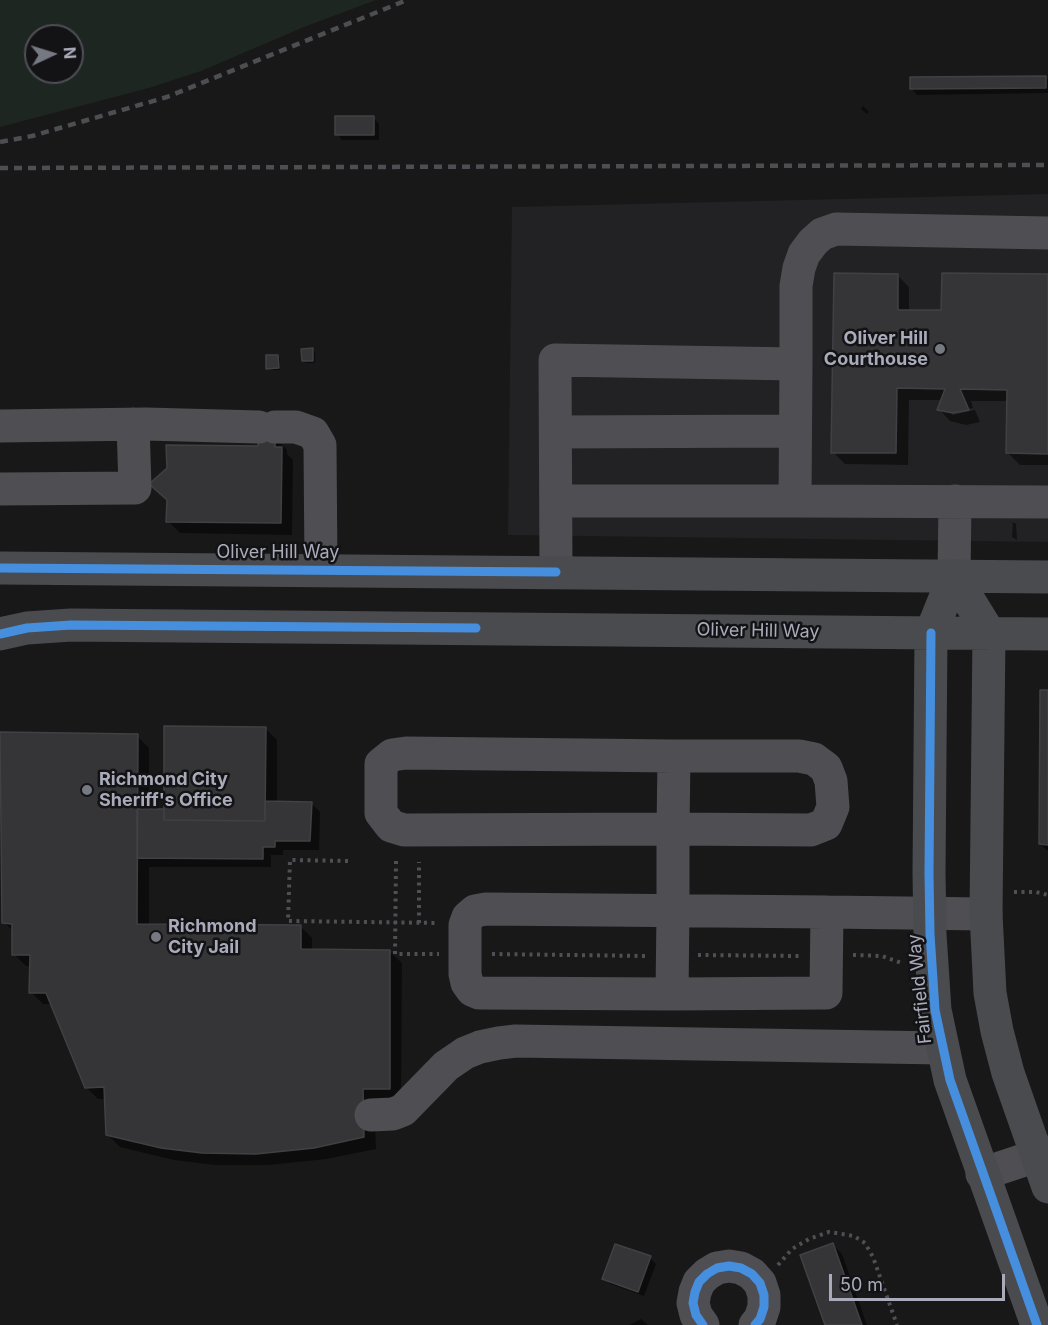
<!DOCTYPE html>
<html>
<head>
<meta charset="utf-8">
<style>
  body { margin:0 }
  #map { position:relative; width:1048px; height:1325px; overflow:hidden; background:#181819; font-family:Inter,sans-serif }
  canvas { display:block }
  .north { position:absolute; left:24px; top:24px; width:60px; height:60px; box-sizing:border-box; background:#131215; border:2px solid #4f4f57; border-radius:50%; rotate:86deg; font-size:16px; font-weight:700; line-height:24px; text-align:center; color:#a9abba }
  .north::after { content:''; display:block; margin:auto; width:21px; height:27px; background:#767882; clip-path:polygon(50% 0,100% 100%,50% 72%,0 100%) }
  .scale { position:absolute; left:829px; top:1274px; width:176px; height:27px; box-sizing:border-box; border:3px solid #a9abba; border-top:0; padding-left:8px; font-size:18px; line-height:21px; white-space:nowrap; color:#a9abba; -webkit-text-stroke:4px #131215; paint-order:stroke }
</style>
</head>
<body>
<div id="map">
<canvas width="1048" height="1325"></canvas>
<div class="north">N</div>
<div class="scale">50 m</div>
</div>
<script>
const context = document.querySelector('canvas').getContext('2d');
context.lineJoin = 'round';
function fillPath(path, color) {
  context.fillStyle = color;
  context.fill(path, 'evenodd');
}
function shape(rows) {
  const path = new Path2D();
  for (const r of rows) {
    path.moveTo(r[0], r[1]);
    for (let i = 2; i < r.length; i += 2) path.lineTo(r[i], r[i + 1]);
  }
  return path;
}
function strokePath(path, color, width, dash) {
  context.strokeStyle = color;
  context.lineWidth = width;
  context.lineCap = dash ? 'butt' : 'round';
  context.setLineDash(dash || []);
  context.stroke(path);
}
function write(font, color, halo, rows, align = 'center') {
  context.font = font + ' Inter,sans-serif';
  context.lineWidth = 5;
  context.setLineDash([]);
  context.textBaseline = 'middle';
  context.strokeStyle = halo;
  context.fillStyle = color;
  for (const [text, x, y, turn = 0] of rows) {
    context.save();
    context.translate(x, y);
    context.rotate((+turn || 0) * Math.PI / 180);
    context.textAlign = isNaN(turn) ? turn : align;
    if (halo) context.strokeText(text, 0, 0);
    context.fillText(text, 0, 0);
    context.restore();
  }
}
const built = shape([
  [1048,194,1048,542,508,535,512,207]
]);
const green = shape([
  [0,0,376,0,304,27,201,71,149,88,0,127],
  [36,36,72,36,72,72,36,72]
]);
const shadow = shape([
  [1045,77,1048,80,1048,93,917,95,912,89],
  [863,106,869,112,867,114,861,109],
  [373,118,379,124,379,140,342,140,337,134],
  [897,275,909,287,909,311,943,312,1048,276,1048,465,1020,465,1008,453,1009,401,971,401,973,408,952,412,952,415,975,410,980,422,966,425,950,421,939,409,942,400,909,400,908,465,845,464,833,452],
  [312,350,315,352,315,363,306,363,303,361],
  [278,356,280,359,280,370,271,370,268,368],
  [275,438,287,450,287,454,293,460,292,535,180,533,168,521,168,501],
  [1013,522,1016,524,1017,540,1012,537],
  [1048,691,1048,851,1040,844],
  [265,728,277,740,277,803,311,803,320,812,319,850,283,850,283,855,271,855,271,867,149,867,149,925,300,926,312,938,312,951,389,951,402,963,401,1100,374,1100,376,1149,326,1159,269,1165,215,1165,174,1160,120,1147,108,1135,106,1099,98,1099,86,1087,52,1004,43,1004,31,992,31,966,26,966,14,954,14,932,4,922,1,807,1,733,137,736,149,748,149,810,163,811],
  [833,1245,842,1254,867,1325,827,1325],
  [650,1258,656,1264,644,1296,610,1284,604,1278],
  [641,1319,648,1325,629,1325]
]);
const building = shape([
  [1046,76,1046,88,910,89,910,77,1046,76],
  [335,116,374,116,374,135,335,135,335,116],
  [834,273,898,274,898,310,941,310,942,273,1048,274,1048,454,1006,453,1007,390,960,389,969,410,953,413,937,410,945,389,897,388,896,453,831,453,834,273],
  [313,348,313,361,302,361,301,349,313,348],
  [266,355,278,355,279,368,266,369,266,355],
  [258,437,275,437,275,447,282,447,281,523,166,522,167,500,149,484,167,468,166,445,258,446,258,437],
  [1040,690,1048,690,1048,845,1039,844,1040,690],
  [164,726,266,727,265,821,164,820,164,726],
  [0,732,138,734,137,924,301,925,301,949,390,950,390,1089,363,1089,364,1137,314,1148,256,1154,202,1153,161,1148,106,1135,104,1087,85,1088,46,993,29,993,30,955,12,955,12,924,2,923,0,732],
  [265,801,312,802,310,841,275,841,275,847,263,847,263,859,137,858,137,809,164,809,164,820,265,821,265,801],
  [833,1243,862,1325,825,1325,800,1255,833,1243],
  [615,1244,651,1256,638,1292,602,1279,615,1244]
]);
const path = shape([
  [348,861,290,860,288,921,438,923],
  [396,861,395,954,439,954],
  [1014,892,1036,892,1048,895],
  [419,923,419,862],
  [492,954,646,956],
  [698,955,799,956],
  [853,955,882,956,904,964],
  [778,1265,792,1249,809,1239,829,1232,854,1236,865,1243,873,1257,897,1325]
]);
const minor = shape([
  [796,364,795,501,1048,502],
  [0,426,146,424,259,427],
  [275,427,296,427,313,433,320,445,321,570],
  [556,432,795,431],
  [0,489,135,488,133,424],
  [556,501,795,501],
  [556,572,555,360,796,364,796,286,799,268,804,254,813,242,822,234,836,229,1048,233],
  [954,576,955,501],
  [827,912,826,993,672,994,479,993,472,990,467,983,465,974,465,925,468,917,475,911,486,909,827,912,986,914],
  [672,994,673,911,673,829,674,756,799,756,814,759,826,768,831,781,833,807,826,824,811,830,673,829,404,830,391,826,381,813,381,764,392,755,406,753,674,756],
  [371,1115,393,1114,403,1110,446,1066,465,1053,480,1047,499,1043,516,1041,942,1048],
  [982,1174,1048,1152],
  [703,1325,696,1315,693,1303,695,1292,699,1282,707,1274,717,1268,729,1266,741,1268,752,1274,760,1283,764,1295,764,1307,760,1319,755,1325]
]);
const major = shape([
  [0,568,1048,577],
  [954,576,931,633,929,873,930,934,935,1010,950,1080,1037,1325],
  [954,576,989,633,986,914,990,993,997,1031,1008,1073,1048,1187],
  [0,634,27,628,71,625,1048,634]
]);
const rail = shape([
  [0,142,32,136,167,97,407,0],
  [0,168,1048,165]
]);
const cycleway = shape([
  [0,568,556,572],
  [931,633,929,873,930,934,935,1010,950,1080,1037,1325],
  [0,634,27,628,71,625,476,628],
  [703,1325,696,1315,693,1303,695,1292,699,1282,707,1274,717,1268,729,1266,741,1268,752,1274,760,1283,764,1295,764,1307,760,1319,755,1325]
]);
const markers = [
  [940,349,6,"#767882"],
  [87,790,6,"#767882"],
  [156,937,6,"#767882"]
];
const poiNames = [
  ["Oliver Hill",928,339,"right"],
  ["Courthouse",928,360,"right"],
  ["Richmond City",99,780],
  ["Sheriff's Office",99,801],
  ["Richmond",168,927],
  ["City Jail",168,948]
];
const streetNames = [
  ["Oliver Hill Way",278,553],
  ["Oliver Hill Way",758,631,1],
  ["Fairfield Way",920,989,-96]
];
fillPath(built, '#222225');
fillPath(green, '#1e2621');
fillPath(shadow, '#0007');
fillPath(building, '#353537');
strokePath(building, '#414145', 1.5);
strokePath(path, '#4f4f54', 4, [3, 4.5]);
strokePath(minor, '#4e4e53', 33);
strokePath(major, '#4a4b4f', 33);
strokePath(rail, '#4d4e51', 4.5, [8, 6]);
strokePath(cycleway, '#468fdf', 9);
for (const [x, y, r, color] of markers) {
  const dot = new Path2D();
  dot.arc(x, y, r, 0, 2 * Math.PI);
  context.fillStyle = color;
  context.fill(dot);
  strokePath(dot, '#131215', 2);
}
write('bold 18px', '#a9abba', '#131215', poiNames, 'left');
write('18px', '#a9abba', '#131215', streetNames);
</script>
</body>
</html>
